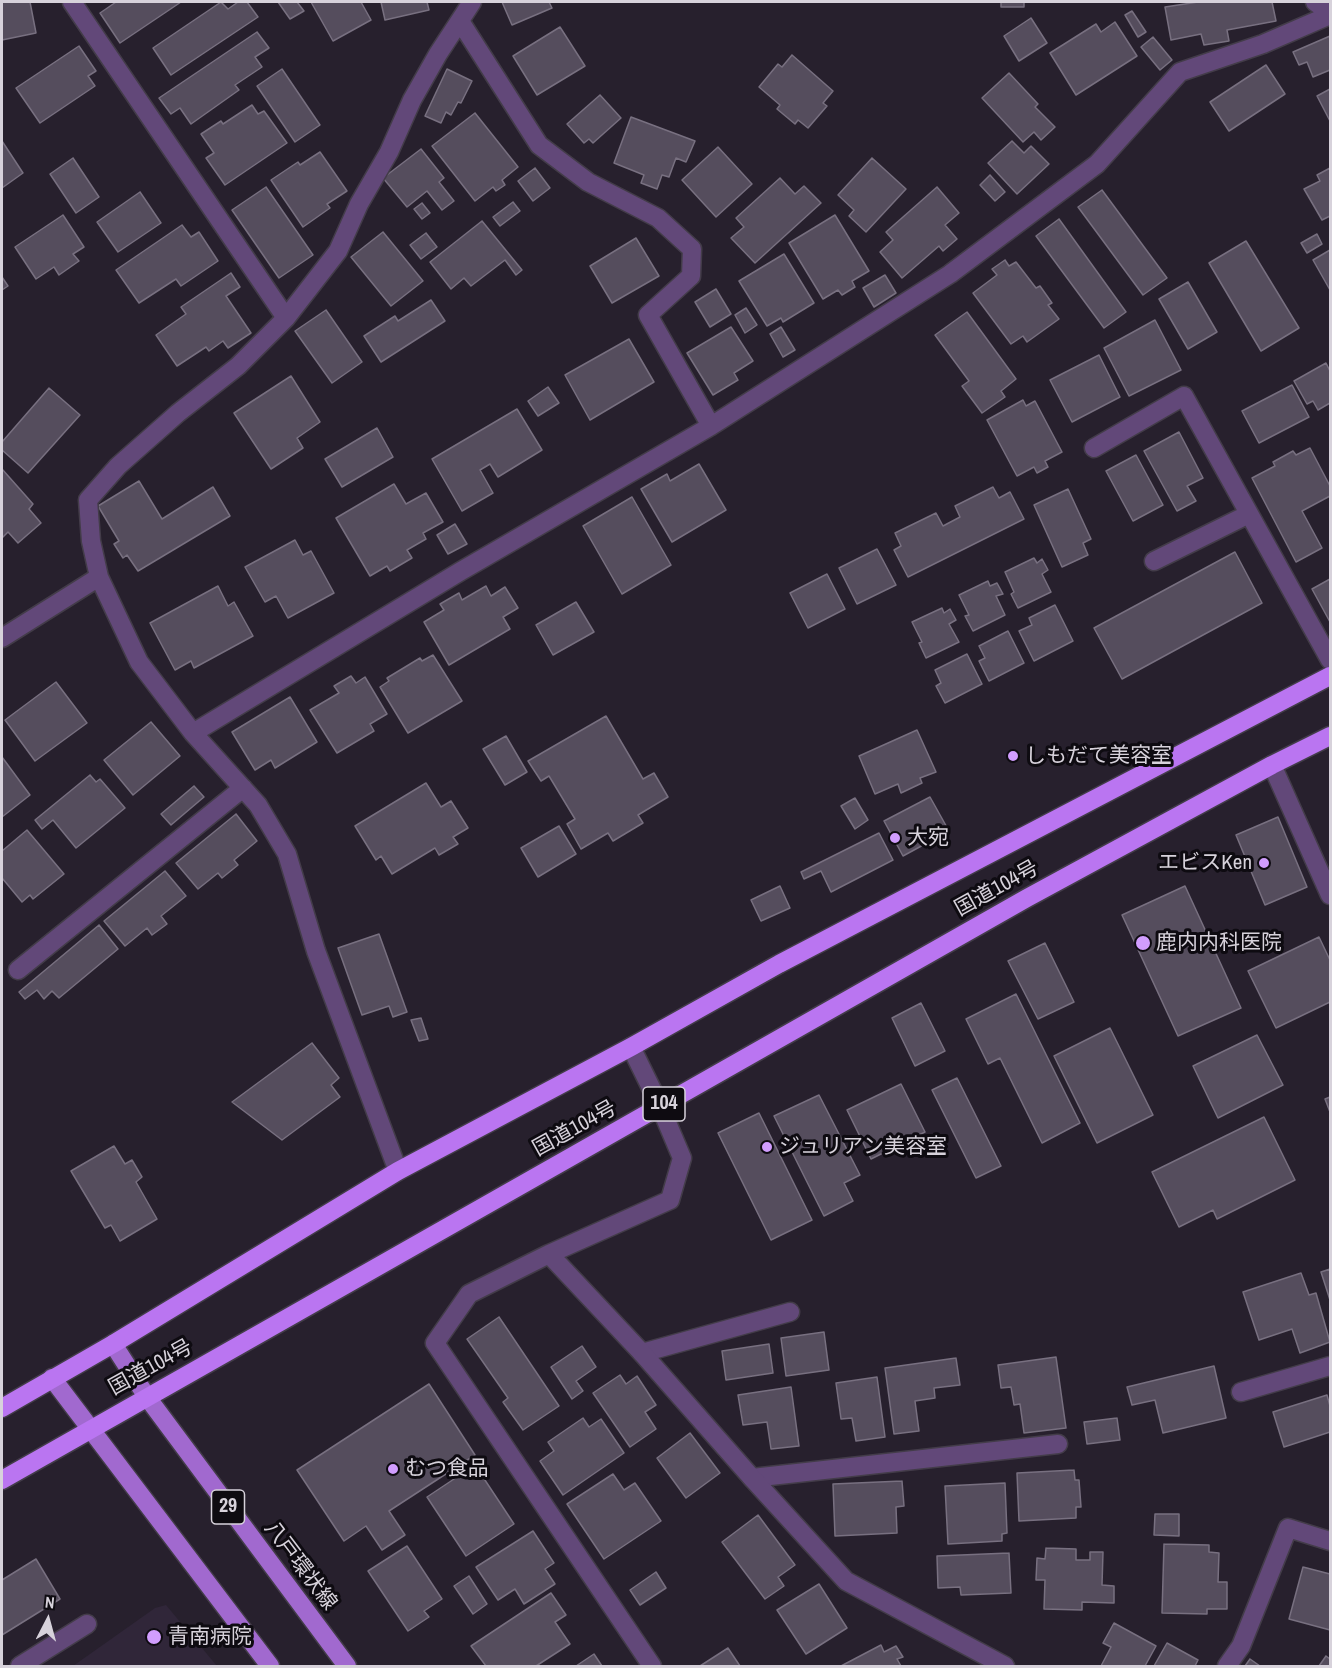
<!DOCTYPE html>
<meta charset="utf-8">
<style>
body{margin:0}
#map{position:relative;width:1332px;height:1668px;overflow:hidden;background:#27202d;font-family:"Archivo Narrow",sans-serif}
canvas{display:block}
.frame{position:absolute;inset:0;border:3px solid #d7d2db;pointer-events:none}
.north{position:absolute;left:18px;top:1590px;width:60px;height:60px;-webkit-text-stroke:4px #0e0b11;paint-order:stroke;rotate:6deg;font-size:16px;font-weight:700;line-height:24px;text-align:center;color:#d7d2db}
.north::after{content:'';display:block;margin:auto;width:21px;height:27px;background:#d7d2db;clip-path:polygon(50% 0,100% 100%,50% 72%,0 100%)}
</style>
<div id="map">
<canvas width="1332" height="1668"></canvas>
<div class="frame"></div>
<div class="north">N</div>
</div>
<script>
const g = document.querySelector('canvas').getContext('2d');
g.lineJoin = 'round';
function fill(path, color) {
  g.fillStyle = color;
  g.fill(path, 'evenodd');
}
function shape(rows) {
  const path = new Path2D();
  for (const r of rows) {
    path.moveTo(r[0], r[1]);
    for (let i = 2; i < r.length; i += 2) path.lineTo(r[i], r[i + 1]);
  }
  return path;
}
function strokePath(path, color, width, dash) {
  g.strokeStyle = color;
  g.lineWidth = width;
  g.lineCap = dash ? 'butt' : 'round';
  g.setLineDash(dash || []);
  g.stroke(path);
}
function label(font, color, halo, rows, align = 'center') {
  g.font = font + ' "Archivo Narrow","Noto Sans JP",sans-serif';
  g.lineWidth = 6;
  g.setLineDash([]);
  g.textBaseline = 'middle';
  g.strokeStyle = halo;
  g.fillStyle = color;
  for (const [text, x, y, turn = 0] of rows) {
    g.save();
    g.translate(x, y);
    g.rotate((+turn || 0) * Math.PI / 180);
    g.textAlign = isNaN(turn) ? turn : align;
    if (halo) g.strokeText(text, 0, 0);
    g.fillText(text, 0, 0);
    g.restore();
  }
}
const built = shape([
 [166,1605,217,1666,73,1666,155,1608]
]);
const building = shape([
 [2,2,30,2,36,33,2,40,2,2],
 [116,2,181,2,120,43,100,13,116,2],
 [221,2,228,9,238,2,247,2,258,17,171,75,153,48,221,2],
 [278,2,297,2,304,11,290,19,278,2],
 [311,2,361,2,371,20,333,41,311,2],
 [381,2,427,2,429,10,385,20,381,2],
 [502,2,549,2,552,8,512,25,502,2],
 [1001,2,1024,2,1024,7,1001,7,1001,2],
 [1198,2,1272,2,1276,21,1227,30,1229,41,1204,45,1201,34,1171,40,1165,7,1198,2],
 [1132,11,1146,32,1138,37,1125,15,1132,11],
 [1031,18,1047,43,1019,61,1004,36,1031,18],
 [1115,22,1137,56,1076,95,1050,53,1096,24,1101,32,1115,22],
 [560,27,585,66,537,95,513,56,560,27],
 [257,32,269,48,255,57,262,67,235,85,239,90,191,124,180,108,171,114,159,98,257,32],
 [1330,36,1330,70,1313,77,1307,62,1299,65,1293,52,1330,36],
 [1153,37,1172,60,1160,70,1141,47,1153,37],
 [79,46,96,71,88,76,95,86,40,123,16,88,79,46],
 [792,55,833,91,823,103,827,106,808,128,798,120,795,124,777,109,780,105,759,87,778,64,782,67,792,55],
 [1266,65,1285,94,1229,131,1210,102,1266,65],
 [282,69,320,125,295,142,257,86,282,69],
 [447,69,472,81,461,103,458,102,451,115,446,112,441,123,425,116,447,69],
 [1009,73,1038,104,1035,107,1055,127,1041,140,1034,132,1023,142,982,98,1009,73],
 [1330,89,1330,121,1317,96,1330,89],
 [600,95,621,118,593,143,589,139,584,143,567,124,600,95],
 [252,105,258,114,264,111,287,143,225,185,206,158,214,153,201,134,221,121,223,124,252,105],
 [475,113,518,167,502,180,505,185,496,191,493,187,475,201,432,146,475,113],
 [631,117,695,141,686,162,676,158,669,177,662,175,657,189,641,183,644,175,614,163,631,117],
 [2,141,23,173,2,188,2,141],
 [1012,141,1024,153,1031,146,1049,164,1017,194,988,163,1012,141],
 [718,147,752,184,716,217,682,180,718,147],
 [421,149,444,178,439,182,454,201,442,210,427,191,407,207,383,178,421,149],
 [320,152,347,191,327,204,330,208,303,227,271,180,298,162,300,165,320,152],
 [73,158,99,197,76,213,50,174,73,158],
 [872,158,906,189,866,232,849,216,854,210,838,195,872,158],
 [535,168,550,188,533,201,518,181,535,168],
 [1330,168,1330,216,1322,220,1304,189,1320,181,1317,175,1330,168],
 [990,175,1005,192,995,201,980,185,990,175],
 [780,178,795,194,804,186,821,203,755,263,731,238,744,227,736,218,780,178],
 [266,187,313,255,279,278,232,210,266,187],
 [937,187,959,213,945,225,957,239,943,251,939,246,902,278,880,252,893,240,886,232,937,187],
 [1102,190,1167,278,1143,295,1078,207,1102,190],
 [140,192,161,223,118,252,97,222,140,192],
 [513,202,520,211,500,226,493,217,513,202],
 [422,203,430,213,422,219,414,209,422,203],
 [63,215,84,247,73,254,79,261,59,275,54,267,36,279,15,247,63,215],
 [835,215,869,271,852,281,855,287,842,295,838,290,823,299,789,243,835,215],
 [1059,219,1126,312,1104,328,1036,236,1059,219],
 [482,221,522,270,516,275,505,260,471,286,464,278,451,289,430,262,482,221],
 [182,225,191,237,199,232,218,261,181,286,176,279,139,303,116,270,182,225],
 [383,232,423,281,391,306,351,257,383,232],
 [426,233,437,247,421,259,410,245,426,233],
 [1317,234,1322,244,1307,253,1301,243,1317,234],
 [636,238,659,276,612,303,590,266,636,238],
 [1246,241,1299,328,1261,351,1209,263,1246,241],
 [1330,250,1330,290,1313,260,1330,250],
 [784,254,814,303,783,322,781,318,767,326,739,281,784,254],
 [1005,260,1009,266,1016,262,1036,288,1040,286,1052,303,1048,305,1059,319,1027,342,1023,336,1011,344,973,293,997,275,992,269,1005,260],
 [231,273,240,287,226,296,251,333,228,348,223,341,209,351,206,347,177,366,156,335,186,314,181,307,231,273],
 [885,275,896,293,874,307,863,288,885,275],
 [2,277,8,286,2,290,2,277],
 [1188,282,1217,332,1188,349,1159,299,1188,282],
 [716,289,731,314,710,327,695,302,716,289],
 [431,300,445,321,381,362,364,336,395,316,398,321,431,300],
 [746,308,757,325,745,333,735,315,746,308],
 [326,310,362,362,332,383,295,331,326,310],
 [967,312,1016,379,1001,391,1005,397,982,413,962,386,969,381,935,335,967,312],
 [1155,320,1181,370,1129,396,1104,348,1155,320],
 [731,327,753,361,734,373,738,380,713,395,687,353,731,327],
 [781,327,795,350,783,357,770,334,781,327],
 [629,339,654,382,590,420,565,375,629,339],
 [1099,355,1120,397,1072,422,1050,380,1099,355],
 [1326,363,1330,371,1330,403,1318,410,1313,401,1307,404,1294,381,1326,363],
 [291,376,320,422,297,438,303,448,271,469,234,413,291,376],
 [1292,385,1309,417,1259,443,1242,411,1292,385],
 [548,387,559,403,538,416,528,401,548,387],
 [49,388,80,415,28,473,2,450,2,442,49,388],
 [1023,400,1026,406,1035,401,1062,452,1045,461,1048,467,1037,473,1034,467,1017,476,987,420,1023,400],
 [517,409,542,450,498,477,490,464,480,470,493,493,462,511,432,459,517,409],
 [377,428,393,457,342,487,325,459,377,428],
 [1179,432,1203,478,1187,486,1196,501,1177,511,1144,451,1179,432],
 [1310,448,1330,486,1330,496,1302,511,1322,548,1296,562,1252,478,1275,466,1273,462,1293,451,1296,455,1310,448],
 [1136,455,1163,505,1133,521,1106,471,1136,455],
 [699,464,726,510,672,542,641,489,667,474,670,481,699,464],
 [2,469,33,504,29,509,41,523,18,543,8,532,2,538,2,469],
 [139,481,162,519,213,487,230,516,138,571,127,555,123,558,114,544,119,541,98,506,139,481],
 [394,484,406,504,426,493,443,522,423,533,426,539,407,550,412,558,390,571,387,566,370,576,336,518,394,484],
 [993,487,999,498,1010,492,1024,519,908,577,894,550,901,546,895,533,936,513,943,526,960,517,955,506,993,487],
 [1068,489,1091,539,1083,543,1088,555,1062,567,1034,505,1068,489],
 [632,497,671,565,622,594,583,526,632,497],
 [455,524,467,544,448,554,437,535,455,524],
 [295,540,303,555,311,551,334,593,288,618,276,596,265,602,245,567,295,540],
 [877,549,896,585,857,604,839,568,877,549],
 [1235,552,1262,603,1122,679,1094,628,1235,552],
 [1034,558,1037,563,1042,559,1048,570,1042,574,1051,592,1018,608,1011,594,1014,592,1005,572,1034,558],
 [827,574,845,609,808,628,790,593,827,574],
 [1330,579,1330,622,1312,589,1330,579],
 [988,581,990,586,997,583,1003,594,996,596,1005,615,973,631,965,616,969,615,959,595,988,581],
 [218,586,228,606,234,602,253,636,194,668,191,661,175,670,150,623,218,586],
 [486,586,491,596,505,587,518,608,503,617,510,629,449,665,424,622,444,610,440,604,459,593,462,600,486,586],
 [576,602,594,632,553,655,536,625,576,602],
 [1055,605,1073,641,1034,661,1019,631,1032,625,1029,618,1055,605],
 [942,608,944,613,950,609,956,620,949,624,959,642,926,658,919,643,922,642,912,622,942,608],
 [1008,631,1024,663,989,681,979,661,985,658,979,646,1008,631],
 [967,654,982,684,945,703,936,686,941,683,935,670,967,654],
 [433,655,462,701,408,733,380,687,389,681,387,678,420,658,422,661,433,655],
 [351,676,356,683,365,677,387,714,370,724,374,731,337,753,310,710,339,693,334,686,351,676],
 [56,682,87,723,35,761,5,720,56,682],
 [290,697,317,742,275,768,271,760,255,770,232,732,290,697],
 [606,716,643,779,654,773,668,797,638,815,643,823,613,841,608,833,581,849,567,824,575,819,549,776,541,781,528,761,606,716],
 [151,722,180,756,133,795,104,760,151,722],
 [917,730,936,772,920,778,922,783,901,793,898,784,875,794,859,756,917,730],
 [506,736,527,772,505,785,483,749,506,736],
 [2,757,30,795,2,817,2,757],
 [90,775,96,782,100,779,125,808,76,848,53,820,42,829,35,820,90,775],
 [426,783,441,807,451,801,468,828,453,837,458,844,439,855,435,848,392,874,381,856,376,860,355,826,426,783],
 [194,786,204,797,171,825,161,814,194,786],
 [930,797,949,831,903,856,884,821,930,797],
 [855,798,868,820,855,829,841,806,855,798],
 [236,814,257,841,234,860,238,865,222,878,218,873,198,889,176,863,236,814],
 [1278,817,1307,887,1265,905,1236,835,1278,817],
 [559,826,576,854,538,877,521,848,559,826],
 [27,830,64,874,33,899,30,895,22,902,2,878,2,851,27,830],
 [879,833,893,860,831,892,821,871,804,879,801,872,879,833],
 [165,871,186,896,161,916,167,924,152,935,147,928,125,946,104,921,165,871],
 [780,886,790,908,761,921,751,900,780,886],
 [1185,886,1241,1008,1178,1036,1122,915,1185,886],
 [99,925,118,949,59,998,52,991,44,999,37,990,25,999,19,992,99,925],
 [379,934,407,1012,393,1017,389,1006,362,1015,338,948,379,934],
 [1319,937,1330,960,1330,1002,1276,1028,1248,971,1319,937],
 [1045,943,1074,1002,1038,1019,1008,961,1045,943],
 [1016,994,1080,1123,1042,1143,1000,1058,988,1064,966,1019,1016,994],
 [921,1003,945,1051,915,1066,892,1018,921,1003],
 [421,1018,428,1039,419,1041,411,1020,421,1018],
 [1110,1028,1153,1115,1097,1143,1054,1056,1110,1028],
 [1257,1035,1283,1085,1218,1118,1193,1066,1257,1035],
 [312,1043,339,1078,331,1085,340,1097,282,1140,232,1102,312,1043],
 [957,1078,1001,1166,976,1178,932,1090,957,1078],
 [901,1084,925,1132,871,1159,847,1110,901,1084],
 [819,1095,860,1175,844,1183,853,1201,824,1216,774,1116,819,1095],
 [1330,1097,1330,1112,1325,1099,1330,1097],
 [759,1113,812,1220,771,1240,718,1133,759,1113],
 [1264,1117,1295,1180,1217,1219,1213,1210,1179,1227,1152,1172,1264,1117],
 [114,1146,125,1164,132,1160,142,1177,136,1182,157,1219,120,1241,111,1225,105,1228,71,1171,114,1146],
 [1330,1269,1330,1300,1321,1272,1330,1269],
 [1301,1273,1309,1295,1316,1293,1330,1342,1300,1353,1292,1329,1259,1340,1243,1292,1301,1273],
 [499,1317,559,1406,523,1430,503,1402,508,1398,467,1339,499,1317],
 [824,1332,829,1370,786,1376,781,1338,824,1332],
 [769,1344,773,1373,726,1380,722,1351,769,1344],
 [582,1346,596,1367,576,1381,583,1391,572,1399,551,1367,582,1346],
 [1056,1357,1066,1428,1024,1433,1020,1404,1014,1405,1011,1387,1001,1388,998,1365,1056,1357],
 [956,1358,960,1385,934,1388,935,1398,915,1401,919,1431,894,1434,885,1368,956,1358],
 [1214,1366,1226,1418,1163,1433,1155,1400,1132,1405,1127,1387,1214,1366],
 [620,1375,626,1384,637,1376,656,1405,645,1412,656,1429,630,1447,593,1393,620,1375],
 [877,1377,885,1437,856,1441,852,1418,841,1419,836,1383,877,1377],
 [429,1384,475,1455,389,1511,405,1535,382,1550,366,1526,344,1541,297,1470,429,1384],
 [791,1387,799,1446,771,1449,767,1422,743,1425,738,1395,791,1387],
 [1327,1395,1330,1406,1330,1432,1284,1447,1273,1412,1327,1395],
 [583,1418,589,1427,601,1419,624,1453,563,1495,540,1461,554,1451,548,1442,583,1418],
 [1117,1418,1120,1440,1087,1444,1084,1422,1117,1418],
 [690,1433,720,1473,686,1498,657,1458,690,1433],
 [475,1465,514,1524,466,1556,427,1497,475,1465],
 [1074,1470,1075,1480,1079,1480,1081,1507,1076,1507,1076,1518,1019,1521,1017,1473,1074,1470],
 [613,1474,624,1490,635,1483,661,1521,604,1559,567,1504,613,1474],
 [902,1481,904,1506,896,1507,897,1533,835,1536,833,1484,902,1481],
 [1005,1483,1007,1533,1002,1534,1002,1541,948,1544,945,1486,1005,1483],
 [1155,1514,1179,1514,1179,1536,1154,1535,1155,1514],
 [758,1515,795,1565,778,1577,784,1586,765,1599,722,1542,758,1515],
 [533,1531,554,1563,545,1569,555,1584,524,1604,515,1589,498,1600,476,1567,533,1531],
 [1164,1544,1209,1545,1209,1552,1219,1553,1218,1582,1227,1582,1227,1609,1207,1609,1207,1614,1162,1613,1164,1544],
 [407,1546,442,1599,424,1611,429,1617,408,1631,368,1571,407,1546],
 [1046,1548,1076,1549,1076,1560,1090,1560,1090,1552,1103,1552,1102,1585,1114,1586,1114,1603,1082,1602,1082,1610,1044,1609,1045,1580,1036,1580,1037,1558,1045,1559,1046,1548],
 [1009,1553,1011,1593,961,1595,960,1587,938,1588,937,1556,1009,1553],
 [36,1559,60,1599,2,1635,2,1580,36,1559],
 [1303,1567,1330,1574,1330,1630,1289,1619,1303,1567],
 [656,1572,666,1588,640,1605,630,1590,656,1572],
 [469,1576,487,1604,473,1614,454,1586,469,1576],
 [819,1584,847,1628,806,1654,777,1610,819,1584],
 [551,1593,566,1615,555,1622,570,1644,536,1666,486,1666,471,1646,551,1593],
 [1114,1623,1156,1646,1145,1666,1101,1666,1111,1647,1103,1643,1114,1623],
 [1167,1643,1198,1660,1195,1666,1154,1666,1167,1643],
 [881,1645,884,1652,896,1646,903,1657,897,1659,901,1666,841,1666,881,1645],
 [728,1648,740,1666,700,1666,728,1648],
 [594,1654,602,1666,576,1666,594,1654],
 [1326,1656,1330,1659,1330,1666,1319,1666,1326,1656],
 [1250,1659,1260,1666,1245,1666,1250,1659]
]);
const lane = shape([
 [642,1353,790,1312],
 [752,1478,1058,1444],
 [1227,1666,1241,1646,1288,1528,1330,1541]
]);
const street = shape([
 [72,2,286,318],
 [1315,2,1330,13],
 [460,21,539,145,588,182,658,218,692,249,691,276,648,315,711,426],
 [1094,448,1184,396,1330,660],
 [1154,561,1249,514],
 [2,638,99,577],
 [193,733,461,571,711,426,950,274,1097,164,1180,72,1263,44,1330,15],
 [1272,765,1330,895],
 [18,970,243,788],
 [631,1047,660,1106,682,1158,670,1200,549,1254,469,1294,435,1343,652,1666],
 [398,1171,316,951,287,854,258,805,193,733,139,662,99,577,91,541,88,500,118,466,178,413,238,366,286,318,338,251,359,204,389,152,412,100,438,54,472,2],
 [549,1254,642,1353,752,1478,846,1581,1005,1666],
 [1241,1392,1330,1366],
 [20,1666,87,1624]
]);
const primary = shape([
 [113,1344,147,1397,347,1666],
 [52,1378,270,1666]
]);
const highway = shape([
 [2,1408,113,1344,398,1171,631,1047,779,964,1330,676],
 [2,1480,1027,898,1272,765,1330,736]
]);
const markers = [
 [1013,756,6,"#d19dfe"],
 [895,838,6,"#d19dfe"],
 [1264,863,6,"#d19dfe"],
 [1143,943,8,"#d19dfe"],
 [767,1147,6,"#d19dfe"],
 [393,1469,6,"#d19dfe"],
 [154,1637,8,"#d19dfe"]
];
const shields = [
 [664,1104,42],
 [228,1507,33]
];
const shieldNames = [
 ["104",664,1104],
 ["29",228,1507]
];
const poiNames = [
 ["しもだて美容室",1025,756],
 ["大宛",907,838],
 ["エビスKen",1252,863,"right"],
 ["鹿内内科医院",1156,943],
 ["ジュリアン美容室",779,1147],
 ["むつ食品",405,1469],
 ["青南病院",168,1637]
];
const streetNames = [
 ["国道104号",997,889,-29],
 ["国道104号",575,1129,-29],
 ["国道104号",151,1368,-29],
 ["八戸環状線",300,1566,53]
];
fill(built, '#302639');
fill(building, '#554d5d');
strokePath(building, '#787080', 1.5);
strokePath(lane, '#433c49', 21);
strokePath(street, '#433c49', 21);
strokePath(primary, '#433c49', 21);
strokePath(highway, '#433c49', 21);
strokePath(lane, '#624879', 18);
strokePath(street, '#624879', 18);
strokePath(primary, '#a169cf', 18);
strokePath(highway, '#ba75f1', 18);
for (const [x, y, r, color] of markers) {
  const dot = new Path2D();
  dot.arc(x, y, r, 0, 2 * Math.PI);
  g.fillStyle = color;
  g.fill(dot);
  strokePath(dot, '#0e0b11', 2);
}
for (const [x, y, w] of shields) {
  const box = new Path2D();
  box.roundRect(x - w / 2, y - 17, w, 34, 4.5);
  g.fillStyle = '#0e0b11';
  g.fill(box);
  strokePath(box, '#d7d2db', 1.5);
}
label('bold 20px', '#d7d2db', null, shieldNames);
label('21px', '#d7d2db', '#0e0b11', poiNames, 'left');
label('21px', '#d7d2db', '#0e0b11', streetNames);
</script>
